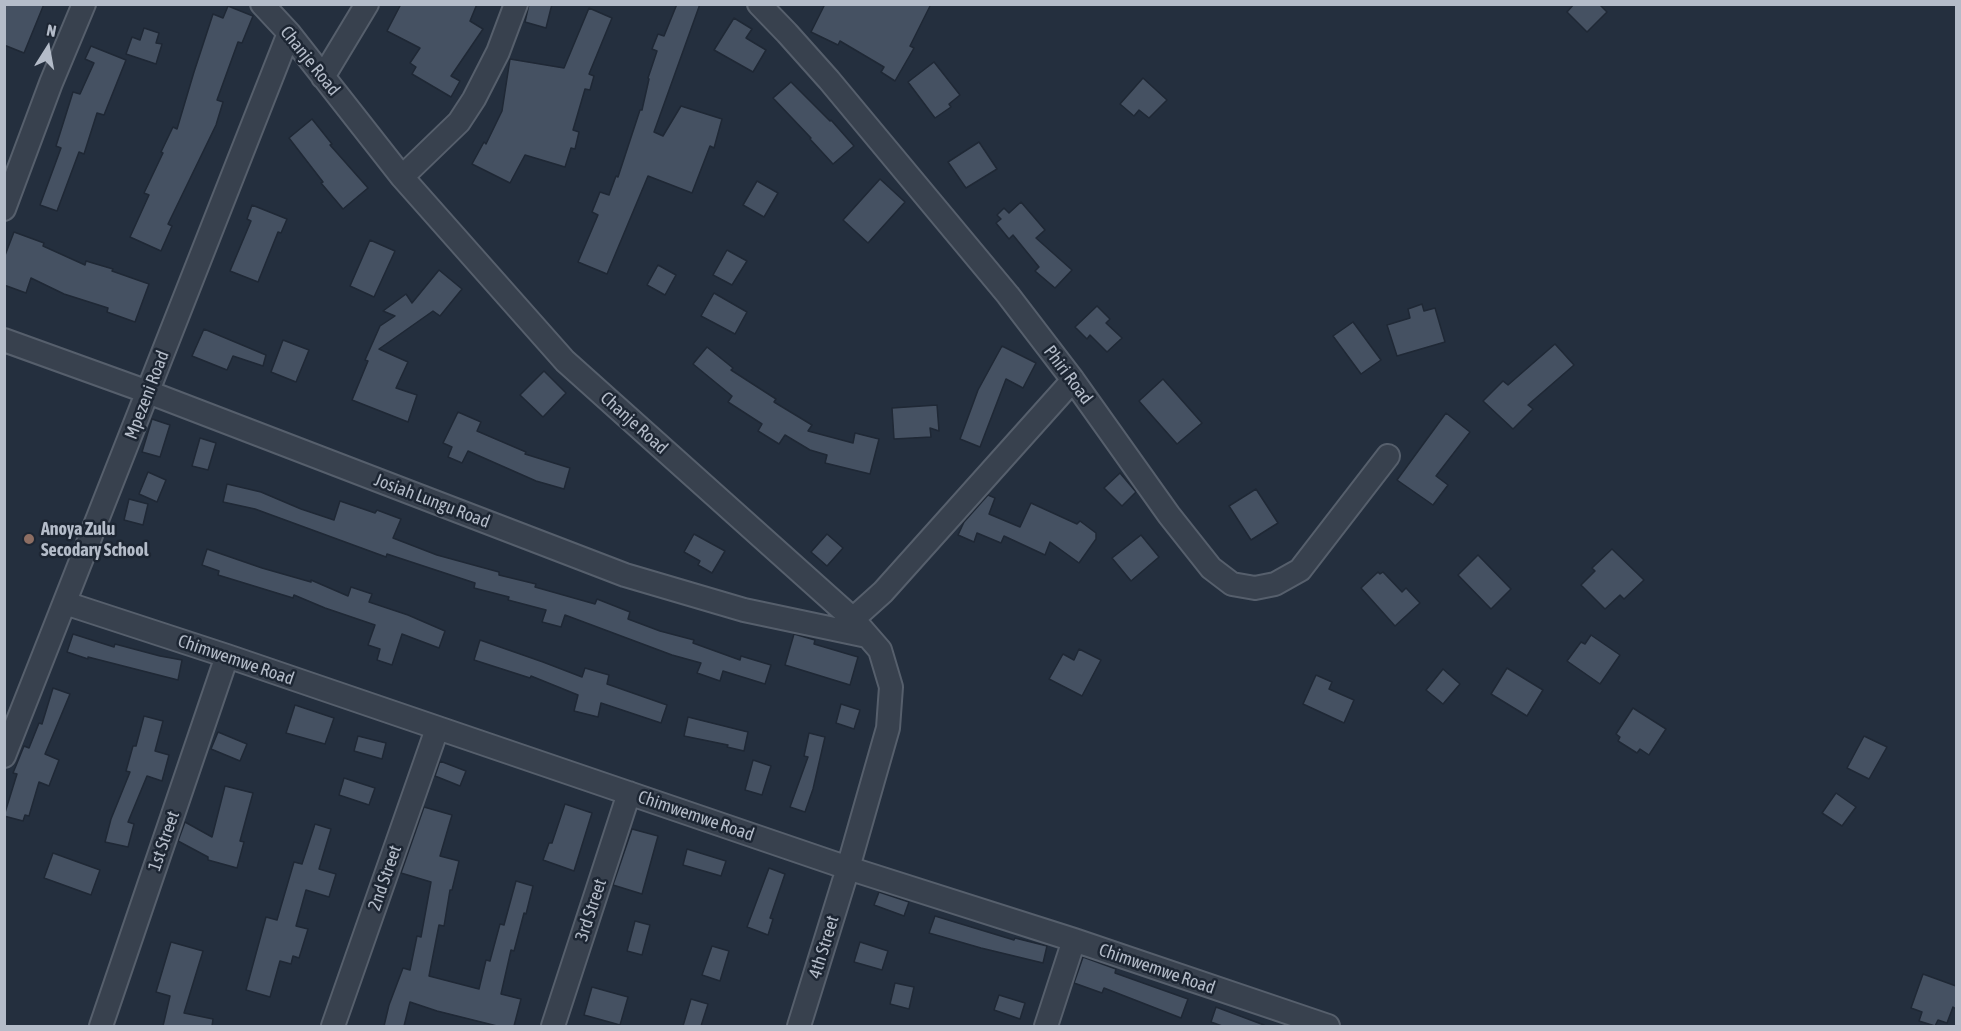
<!DOCTYPE html>
<style>
body{margin:0}
#map{position:relative;width:1961px;height:1031px;overflow:hidden;background:#242f3e;font-family:"Asap Condensed",sans-serif}
canvas{display:block}
.frame{position:absolute;inset:0;border:6px solid #b4bcc9;pointer-events:none}
.north{position:absolute;left:18px;top:18px;width:60px;height:60px;-webkit-text-stroke:4px #1d2633;paint-order:stroke;rotate:11deg;font-size:16px;font-weight:700;line-height:24px;text-align:center;color:#b4bcc9}
.north::after{content:'';display:block;margin:auto;width:21px;height:27px;background:#b4bcc9;clip-path:polygon(50% 0,100% 100%,50% 72%,0 100%)}
</style>
<div id="map">
<canvas width="1961" height="1031"></canvas>
<div class="frame"></div>
<div class="north">N</div>
</div>
<script>
const g = document.querySelector('canvas').getContext('2d');
g.lineJoin = 'round';
function fill(path, color) {
  g.fillStyle = color;
  g.fill(path, 'evenodd');
}
function shape(rows) {
  const path = new Path2D();
  for (const r of rows) {
    path.moveTo(r[0], r[1]);
    for (let i = 2; i < r.length; i += 2) path.lineTo(r[i], r[i + 1]);
  }
  return path;
}
function strokePath(path, color, width, dash) {
  g.strokeStyle = color;
  g.lineWidth = width;
  g.lineCap = dash ? 'butt' : 'round';
  g.setLineDash(dash || []);
  g.stroke(path);
}
function label(font, color, halo, rows, align = 'center') {
  g.font = font + ' "Asap Condensed",sans-serif';
  g.lineWidth = 5;
  g.setLineDash([]);
  g.textBaseline = 'middle';
  g.strokeStyle = halo;
  g.fillStyle = color;
  for (const [text, x, y, turn = 0] of rows) {
    g.save();
    g.translate(x, y);
    g.rotate((+turn || 0) * Math.PI / 180);
    g.textAlign = isNaN(turn) ? turn : align;
    if (halo) g.strokeText(text, 0, 0);
    g.fillText(text, 0, 0);
    g.restore();
  }
}
const building = shape([
 [4,4,44,4,24,53,4,45,4,4],
 [401,4,477,4,470,21,483,29,451,76,460,81,451,97,412,74,416,67,410,63,420,48,387,31,401,4],
 [529,4,552,4,546,28,525,22,529,4],
 [677,4,700,4,654,132,663,136,681,106,722,119,714,148,710,146,692,193,648,176,607,274,578,262,598,215,592,212,600,192,609,195,616,176,618,177,640,110,642,110,649,79,648,78,657,51,652,49,658,34,664,36,677,4],
 [825,4,931,4,910,46,914,48,895,81,881,72,884,67,840,41,838,45,811,32,825,4],
 [1574,4,1599,4,1607,12,1587,32,1567,12,1574,4],
 [228,6,253,16,242,43,238,42,217,100,223,102,216,125,168,224,172,226,161,251,130,237,149,195,144,193,163,153,161,152,173,127,177,129,194,72,213,14,223,18,228,6],
 [589,8,612,18,589,74,594,76,590,90,585,89,573,130,579,132,575,149,571,148,565,167,525,155,510,183,472,164,484,142,486,144,502,111,510,59,564,68,589,8],
 [734,18,752,29,746,38,766,50,753,72,714,50,734,18],
 [144,28,159,33,156,43,162,44,156,64,126,54,132,37,140,40,144,28],
 [91,46,126,60,104,115,97,113,84,154,79,152,57,211,40,205,61,148,56,146,73,92,80,94,94,63,85,59,91,46],
 [934,62,960,95,949,104,951,107,935,118,908,82,934,62],
 [1143,78,1167,100,1149,118,1139,110,1134,116,1120,104,1143,78],
 [791,82,830,121,831,120,854,146,833,164,810,139,811,138,773,98,791,82],
 [312,119,332,144,330,145,368,188,343,209,321,183,323,182,289,138,312,119],
 [979,142,997,169,966,188,948,162,979,142],
 [880,179,905,202,868,243,843,220,880,179],
 [757,181,778,193,764,217,743,205,757,181],
 [1021,202,1045,230,1036,238,1072,270,1055,288,1035,271,1039,267,1013,235,1009,239,996,223,1001,219,997,215,1004,208,1009,213,1021,202],
 [252,205,287,219,281,233,278,232,258,282,230,271,251,221,247,219,252,205],
 [14,232,44,243,43,246,85,265,86,261,113,269,112,271,149,284,135,322,107,312,108,308,64,294,31,278,26,293,4,285,4,258,14,232],
 [370,240,395,251,374,297,350,286,370,240],
 [727,250,747,261,732,285,713,275,727,250],
 [658,265,676,275,665,295,647,285,658,265],
 [439,270,462,289,440,316,433,311,379,349,408,362,396,388,417,395,408,422,352,400,368,361,365,360,380,326,395,316,383,311,406,294,412,303,439,270],
 [714,293,747,312,735,334,701,316,714,293],
 [1422,304,1424,311,1435,308,1445,342,1397,356,1387,325,1410,318,1408,309,1422,304],
 [1097,306,1110,319,1106,323,1122,338,1107,352,1090,335,1087,339,1075,327,1097,306],
 [1353,322,1381,360,1361,374,1333,336,1353,322],
 [204,329,266,355,263,366,233,356,227,370,192,356,204,329],
 [283,340,309,350,296,382,271,372,283,340],
 [1555,344,1574,365,1528,405,1533,409,1513,429,1483,401,1503,381,1508,385,1555,344],
 [1002,346,1036,363,1023,388,1006,379,980,447,960,439,978,390,1002,346],
 [707,347,733,368,731,370,776,399,774,402,812,425,808,431,853,443,855,433,879,439,870,474,825,463,827,455,810,450,785,435,779,444,758,431,762,424,728,402,732,396,693,364,707,347],
 [544,371,566,393,543,417,520,395,544,371],
 [1163,379,1202,423,1177,444,1139,401,1163,379],
 [937,405,939,431,930,428,931,437,894,439,892,408,937,405],
 [458,412,481,422,477,431,526,452,525,454,570,468,564,489,536,481,468,451,462,463,448,457,452,447,443,443,458,412],
 [1446,413,1470,432,1436,476,1448,485,1433,505,1397,480,1446,413],
 [152,419,170,425,160,457,142,452,152,419],
 [200,438,216,443,208,470,192,466,200,438],
 [148,472,166,480,157,502,139,494,148,472],
 [1120,473,1136,492,1122,506,1104,488,1120,473],
 [227,484,261,492,301,509,334,520,340,501,375,513,377,510,401,519,393,538,437,555,499,572,499,575,536,584,535,587,595,604,597,599,630,612,628,619,660,631,694,640,693,643,740,660,741,656,771,665,765,684,723,671,720,681,697,673,701,663,672,655,565,615,561,627,542,622,546,610,508,600,509,597,474,588,475,583,387,554,386,557,255,509,223,502,227,484],
 [1256,489,1278,523,1251,540,1229,506,1256,489],
 [988,495,995,498,989,514,1020,527,1031,503,1077,524,1080,521,1096,533,1096,539,1079,563,1050,542,1045,555,1004,536,1001,543,977,533,974,542,958,535,964,522,988,495],
 [129,499,148,504,143,525,124,520,129,499],
 [694,534,725,551,712,573,698,565,700,561,684,552,694,534],
 [827,534,843,548,827,566,811,552,827,534],
 [1141,535,1159,557,1131,581,1112,558,1141,535],
 [207,549,262,568,311,582,311,580,348,596,351,587,372,594,369,602,408,615,445,631,439,648,402,634,392,665,377,660,380,649,368,645,375,625,325,608,294,595,293,598,218,575,219,571,202,565,207,549],
 [1612,549,1644,580,1624,599,1620,595,1605,609,1581,585,1595,571,1592,568,1612,549],
 [1478,555,1511,589,1491,609,1458,575,1478,555],
 [1378,572,1380,574,1383,572,1402,592,1406,588,1420,603,1395,626,1361,588,1378,572],
 [73,634,114,647,115,644,160,656,182,660,178,680,88,657,88,659,67,652,73,634],
 [794,634,815,640,814,644,858,657,850,685,785,665,794,634],
 [1591,635,1620,655,1600,684,1567,661,1581,642,1585,644,1591,635],
 [480,640,543,662,582,677,585,668,609,675,607,684,667,705,661,723,601,703,598,717,574,711,578,695,531,676,530,678,474,660,480,640],
 [1079,649,1101,660,1082,696,1049,679,1063,654,1074,660,1079,649],
 [1507,668,1543,690,1527,716,1491,694,1507,668],
 [1443,669,1460,684,1443,704,1426,690,1443,669],
 [1316,675,1332,682,1329,689,1354,700,1344,723,1303,704,1316,675],
 [53,688,70,694,45,754,59,760,49,786,39,782,29,816,25,815,23,821,4,816,17,774,13,773,24,746,29,748,39,723,42,724,53,688],
 [841,704,860,710,854,729,836,723,841,704],
 [295,705,334,718,325,744,286,733,295,705],
 [1633,708,1666,729,1649,755,1640,749,1637,753,1618,741,1620,737,1616,734,1633,708],
 [144,716,163,721,155,751,169,755,162,781,147,776,128,822,134,824,128,847,105,842,111,819,130,772,126,771,133,746,136,746,144,716],
 [688,717,748,732,744,751,727,747,728,745,684,736,688,717],
 [218,732,247,744,240,761,211,749,218,732],
 [809,733,825,737,813,789,805,812,790,807,808,757,804,756,809,733],
 [358,736,386,743,382,759,354,751,358,736],
 [1864,736,1887,747,1869,779,1847,768,1864,736],
 [753,760,771,766,762,795,745,790,753,760],
 [440,761,466,771,460,786,435,776,440,761],
 [344,778,375,788,369,805,339,795,344,778],
 [225,786,253,793,240,841,244,842,237,868,208,860,208,857,178,841,185,822,212,837,225,786],
 [1836,793,1856,807,1842,826,1822,813,1836,793],
 [565,804,592,813,574,871,543,860,549,843,552,843,565,804],
 [424,807,452,815,440,856,459,861,452,890,450,890,444,926,439,925,429,976,479,989,486,960,490,961,500,924,504,925,516,881,533,886,526,914,524,913,514,951,511,950,501,994,521,999,514,1026,497,1026,437,1011,410,1002,404,1026,384,1026,389,1005,403,968,410,970,417,936,421,937,431,882,401,873,424,807],
 [315,824,331,829,319,869,336,874,329,897,306,890,296,926,308,929,299,958,293,956,291,964,280,961,270,997,246,990,266,917,277,920,294,862,302,864,315,824],
 [632,829,658,836,642,894,613,885,632,829],
 [687,849,726,861,721,876,683,865,687,849],
 [53,853,100,870,91,895,44,878,53,853],
 [769,868,785,874,770,918,773,919,768,935,747,927,769,868],
 [879,892,909,902,904,916,874,905,879,892],
 [935,916,1014,940,1015,938,1047,946,1043,963,981,948,929,933,935,916],
 [635,921,650,925,642,955,627,951,635,921],
 [171,942,203,951,184,1013,213,1019,212,1026,163,1026,170,996,156,992,171,942],
 [860,942,888,951,882,970,854,962,860,942],
 [712,946,729,951,720,981,702,975,712,946],
 [1083,957,1116,969,1115,973,1188,999,1181,1018,1104,988,1102,993,1074,983,1083,957],
 [1923,974,1956,986,1956,1009,1953,1007,1947,1023,1938,1020,1935,1026,1919,1021,1922,1012,1911,1008,1923,974],
 [895,983,914,987,909,1009,890,1004,895,983],
 [592,987,628,997,620,1025,584,1015,592,987],
 [999,995,1025,1003,1020,1019,994,1010,999,995],
 [691,999,708,1004,701,1026,683,1026,691,999],
 [1216,1007,1264,1025,1263,1026,1222,1026,1211,1022,1216,1007]
]);
const minor = shape([
 [262,4,289,33,402,177,565,361,853,619,880,650,891,687,888,728,848,868,799,1026],
 [759,4,787,33,829,80,1008,295,1073,380,1169,515,1211,568,1232,584,1255,588,1275,584,1300,570,1388,456],
 [323,77,367,4],
 [402,177,459,122,474,99,498,52,516,4],
 [4,209,51,83,84,4],
 [4,340,148,392,625,575,744,610,867,636],
 [65,603,227,656,848,868,1074,940,1328,1026],
 [853,619,883,592,1073,380],
 [4,756,289,33],
 [101,1026,227,656],
 [333,1026,437,729],
 [553,1026,629,793],
 [1046,1026,1074,940]
]);
const markers = [
 [29,539,6,"#8d6e63"]
];
const streetNames = [
 ["Chanje Road",310,61,51],
 ["Phiri Road",1068,375,53],
 ["Mpezeni Road",147,395,-69],
 ["Chanje Road",634,423,42],
 ["Josiah Lungu Road",432,501,21],
 ["Chimwemwe Road",236,660,19],
 ["Chimwemwe Road",696,816,19],
 ["1st Street",164,841,-71],
 ["2nd Street",385,878,-71],
 ["3rd Street",591,910,-72],
 ["4th Street",824,947,-73],
 ["Chimwemwe Road",1157,969,19]
];
const poiNames = [
 ["Anoya Zulu",41,529],
 ["Secodary School",41,550]
];
fill(building, '#455162');
strokePath(building, '#1f2835', 1.5);
strokePath(minor, '#565f6c', 26);
strokePath(minor, '#38414e', 22);
for (const [x, y, r, color] of markers) {
  const dot = new Path2D();
  dot.arc(x, y, r, 0, 2 * Math.PI);
  g.fillStyle = color;
  g.fill(dot);
  strokePath(dot, '#1d2633', 2);
}
label('18px', '#b4bcc9', '#1d2633', streetNames);
label('bold 18px', '#b4bcc9', '#1d2633', poiNames, 'left');
</script>
